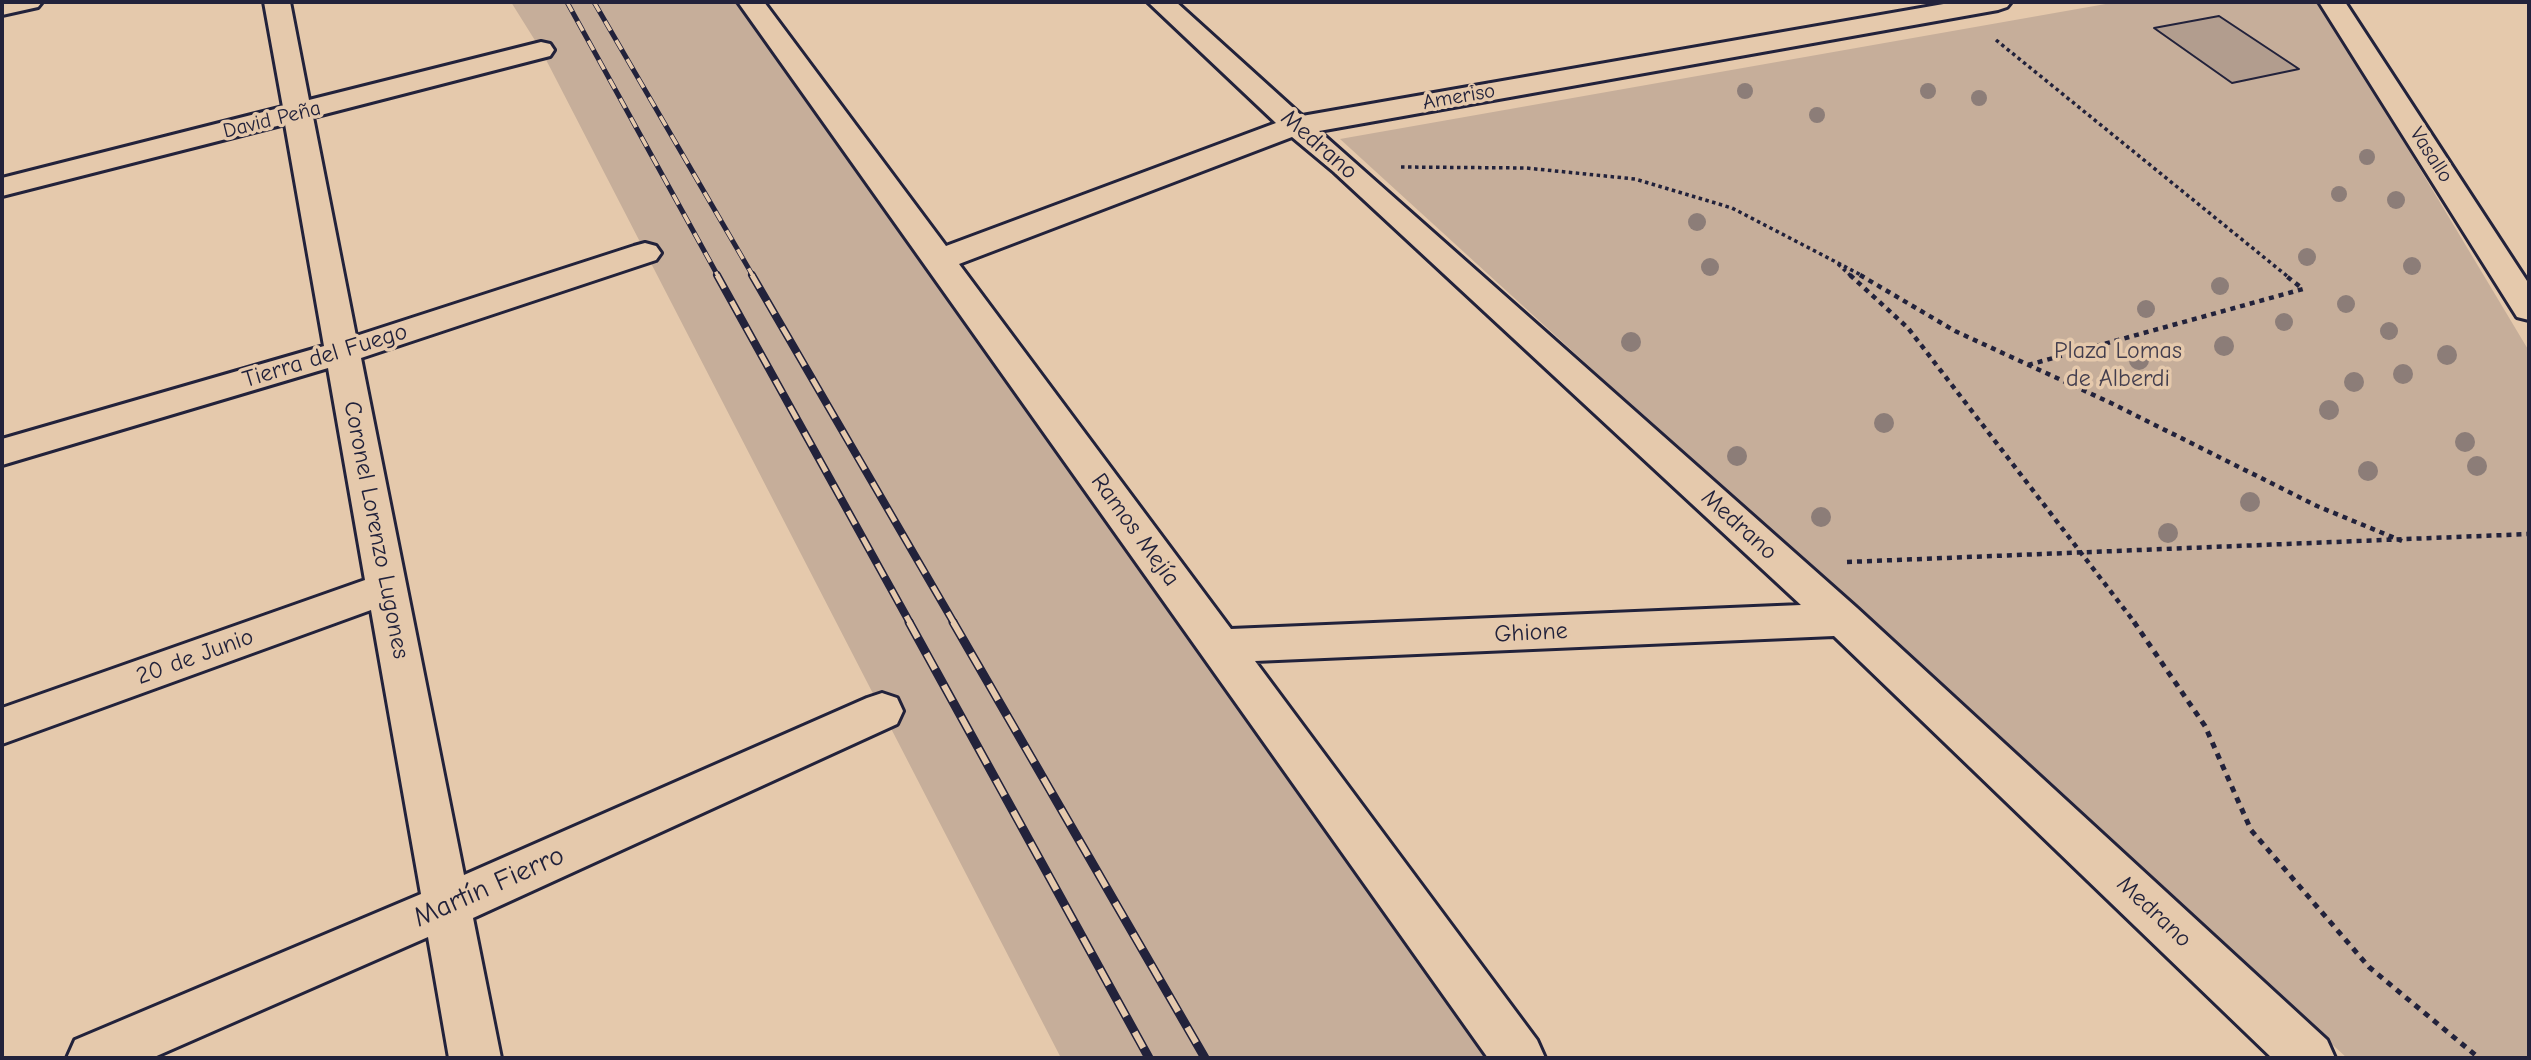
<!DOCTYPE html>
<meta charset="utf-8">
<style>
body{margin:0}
#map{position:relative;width:2531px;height:1060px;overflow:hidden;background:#e5c9ac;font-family:"Comic Neue",sans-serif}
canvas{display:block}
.frame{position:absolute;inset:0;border:4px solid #22223b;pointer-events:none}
</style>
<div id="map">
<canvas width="2531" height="1060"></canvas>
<div class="frame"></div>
</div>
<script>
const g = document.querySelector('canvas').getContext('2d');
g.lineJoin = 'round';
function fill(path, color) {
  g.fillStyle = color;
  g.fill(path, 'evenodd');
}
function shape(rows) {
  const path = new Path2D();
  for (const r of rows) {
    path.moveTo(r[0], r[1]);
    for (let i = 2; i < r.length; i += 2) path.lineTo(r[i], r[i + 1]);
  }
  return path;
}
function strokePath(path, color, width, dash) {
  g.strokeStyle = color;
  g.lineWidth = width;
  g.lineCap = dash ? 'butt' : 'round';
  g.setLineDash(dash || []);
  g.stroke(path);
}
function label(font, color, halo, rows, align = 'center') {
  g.font = font + ' "Comic Neue",sans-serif';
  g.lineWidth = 7;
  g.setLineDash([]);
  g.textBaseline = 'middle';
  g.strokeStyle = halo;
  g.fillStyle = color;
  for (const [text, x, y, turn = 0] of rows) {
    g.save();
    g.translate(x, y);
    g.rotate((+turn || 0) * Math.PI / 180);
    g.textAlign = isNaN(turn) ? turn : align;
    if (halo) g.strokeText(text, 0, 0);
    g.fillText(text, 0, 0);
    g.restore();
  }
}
const green = shape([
 [511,2,751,2,1519,1058,1061,1058,541,50],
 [2117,2,2320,2,2529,351,2529,1058,2347,1058,1340,139]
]);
const building = shape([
 [2219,16,2299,69,2232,83,2154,28,2219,16]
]);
const pathFar2 = shape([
 [1996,40,2287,276],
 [1401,167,1526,168,1635,179,1732,208,1863,276],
 [1838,264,1851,276]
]);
const pathFar1 = shape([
 [1850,275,1908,328,2135,623],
 [1860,275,1955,331,2111,403,2317,506,2402,541],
 [2028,365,2303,289,2285,275],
 [1847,562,2529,534]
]);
const path = shape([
 [2134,622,2205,726,2251,830,2369,967,2479,1058]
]);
const minor = shape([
 [2,2,42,2,38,7,2,15,2,2],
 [264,2,290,2,309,100,541,42,550,44,554,50,550,56,313,117,356,336,634,246,645,243,656,246,661,253,656,260,361,358,464,875,867,698,882,693,897,698,903,711,897,724,473,918,501,1058,449,1058,428,937,152,1058,67,1058,75,1040,421,894,371,610,2,744,2,708,365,580,328,368,2,465,2,439,324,346,285,124,2,196,2,178,283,107,264,2],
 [738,2,764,2,946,246,1276,123,1148,2,1176,2,1302,116,1955,2,2011,2,2007,7,1998,10,1319,131,1857,608,2327,1040,2335,1058,2272,1058,1834,636,1255,661,1537,1040,1545,1058,1488,1058,738,2],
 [1292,137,1334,172,1801,605,1231,629,959,264,1292,137],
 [2319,2,2345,2,2529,284,2529,320,2517,317,2319,2]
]);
const railFar2 = shape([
 [567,2,718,276],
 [594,2,753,276]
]);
const railFar1 = shape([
 [717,275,910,623],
 [752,275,954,623]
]);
const rail = shape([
 [909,622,1149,1058],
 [953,622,1205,1058]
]);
const trees = [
 [1745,91,8],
 [1928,91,8],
 [1979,98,8],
 [1817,115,8],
 [2367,157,8],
 [2339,194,8],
 [2396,200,9],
 [1697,222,9],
 [2307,257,9],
 [2412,266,9],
 [1710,267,9],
 [2220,286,9],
 [2346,304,9],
 [2146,309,9],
 [2284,322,9],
 [2389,331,9],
 [1631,342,10],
 [2224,346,10],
 [2447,355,10],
 [2139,360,10],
 [2403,374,10],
 [2354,382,10],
 [2329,410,10],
 [1884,423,10],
 [2465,442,10],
 [1737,456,10],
 [2477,466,10],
 [2368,471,10],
 [2250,502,10],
 [1821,517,10],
 [2168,533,10]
];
const farStreetnames = [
 ["Ameriso",1459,97,-10],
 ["David Peña",272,120,-14],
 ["Vasallo",2431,155,57]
];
const streetNames = [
 ["Medrano",1319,145,41],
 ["Tierra del Fuego",325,356,-17],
 ["Medrano",1739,525,42],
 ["Coronel Lorenzo Lugones",376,530,79],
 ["Ramos Mejía",1135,530,54],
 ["Ghione",1531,633,-3],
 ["20 de Junio",195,657,-20],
 ["Medrano",2154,912,43]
];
const parkNames = [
 ["Plaza Lomas",2118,351],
 ["de Alberdi",2118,379]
];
const nearStreetnames = [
 ["Martín Fierro",489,887,-24]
];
fill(green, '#c6ae9a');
fill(building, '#b29d8e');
strokePath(building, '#22223b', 2);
strokePath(minor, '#22223b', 6);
strokePath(pathFar2, '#22223b', 3.5, [3.5, 3.5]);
strokePath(pathFar1, '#22223b', 4.5, [5, 5]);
strokePath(path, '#22223b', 5, [6, 6]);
fill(minor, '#e5c9ac');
strokePath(railFar2, '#22223b', 5);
strokePath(railFar1, '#22223b', 8);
strokePath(rail, '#22223b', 9);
strokePath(railFar2, '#e5c9ac', 3.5, [11]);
strokePath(railFar1, '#e5c9ac', 5, [15]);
strokePath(rail, '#e5c9ac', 6, [18]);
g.fillStyle = '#8c7d78';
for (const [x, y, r] of trees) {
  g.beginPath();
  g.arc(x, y, r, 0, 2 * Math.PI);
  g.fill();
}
label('21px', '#22223b', '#e5c9ac', farStreetnames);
label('24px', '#22223b', '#e5c9ac', streetNames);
label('24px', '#433e4e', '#e5c9ac', parkNames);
label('28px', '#22223b', '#e5c9ac', nearStreetnames);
</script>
